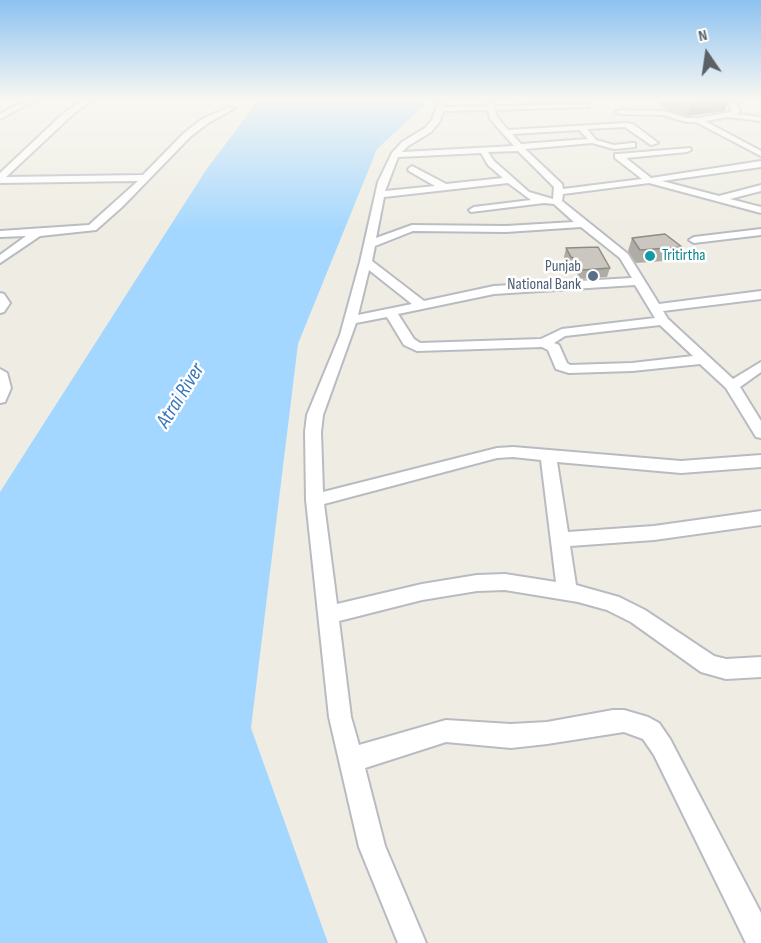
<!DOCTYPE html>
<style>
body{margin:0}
#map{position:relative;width:761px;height:943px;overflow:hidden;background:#efede3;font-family:"Sofia Sans Condensed",sans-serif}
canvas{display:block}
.north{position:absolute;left:677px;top:24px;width:60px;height:60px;-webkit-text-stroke:4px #fff;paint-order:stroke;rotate:347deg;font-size:16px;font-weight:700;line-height:24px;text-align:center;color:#5b6065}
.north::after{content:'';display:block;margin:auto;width:21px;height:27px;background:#5b6065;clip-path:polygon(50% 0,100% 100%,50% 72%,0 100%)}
</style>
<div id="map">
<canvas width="761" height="943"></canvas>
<div class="north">N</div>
</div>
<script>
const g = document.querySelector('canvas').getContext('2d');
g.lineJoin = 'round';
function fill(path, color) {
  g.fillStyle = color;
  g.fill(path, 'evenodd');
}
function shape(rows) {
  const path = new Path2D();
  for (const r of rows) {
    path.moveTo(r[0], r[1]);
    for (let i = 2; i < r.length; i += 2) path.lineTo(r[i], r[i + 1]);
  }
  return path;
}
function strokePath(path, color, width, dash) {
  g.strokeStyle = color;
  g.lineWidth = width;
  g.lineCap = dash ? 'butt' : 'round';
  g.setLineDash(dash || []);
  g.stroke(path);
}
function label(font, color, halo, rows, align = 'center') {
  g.font = font + ' "Sofia Sans Condensed",sans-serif';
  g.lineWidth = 5;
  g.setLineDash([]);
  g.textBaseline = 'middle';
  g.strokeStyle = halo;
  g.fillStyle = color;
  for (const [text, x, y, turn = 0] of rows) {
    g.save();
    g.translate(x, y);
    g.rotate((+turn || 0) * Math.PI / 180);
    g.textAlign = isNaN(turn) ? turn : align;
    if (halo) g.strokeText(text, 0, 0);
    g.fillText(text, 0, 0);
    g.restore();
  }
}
const water = shape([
 [260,98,424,98,424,106,377,149,298,344,251,728,328,943,0,943,0,492,206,170]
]);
const street = shape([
 [31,98,39,98,0,119,0,114,31,98],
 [86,98,94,98,71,116,6,177,143,175,184,133,202,119,229,107,235,108,208,123,190,137,122,207,96,230,40,236,0,263,0,255,26,236,0,237,0,231,89,225,138,181,0,183,0,173,65,112,86,98],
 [440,98,446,98,444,107,487,106,486,98,492,98,494,106,587,104,589,107,495,110,497,117,508,130,625,123,633,124,658,143,651,145,625,127,587,129,596,140,614,145,632,143,635,143,635,147,614,149,592,143,525,149,562,184,563,189,642,179,615,158,615,154,618,154,690,148,691,150,687,152,626,158,651,178,761,161,761,167,662,181,719,196,761,185,761,191,730,199,761,207,761,213,649,183,563,194,562,201,628,254,659,304,761,291,761,299,663,311,668,319,733,379,761,362,761,372,740,387,761,421,761,438,756,437,726,388,700,364,632,371,569,373,556,369,548,350,542,347,417,351,404,345,387,317,356,323,323,415,321,432,323,492,497,448,513,447,681,461,761,455,761,467,681,473,557,462,568,532,654,526,761,511,761,525,654,540,570,546,576,585,619,597,645,610,714,656,726,659,761,657,761,677,726,679,701,672,631,622,607,610,578,602,505,590,477,591,422,600,339,621,351,717,359,745,446,720,511,724,547,722,613,710,624,710,648,717,659,723,670,739,761,913,761,943,746,943,654,755,643,739,624,732,547,744,511,748,446,742,365,768,385,846,426,943,398,943,359,847,329,717,306,500,305,432,307,415,340,335,360,262,378,182,392,153,402,142,425,128,432,120,440,98],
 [488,110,490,119,514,146,402,152,408,146,431,132,440,121,443,111,488,110],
 [579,130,588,139,521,144,512,134,579,130],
 [518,151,554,187,553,199,529,192,494,161,488,152,518,151],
 [481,153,488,165,503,178,446,184,412,166,408,169,409,171,435,186,385,191,398,157,481,153],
 [508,183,531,200,474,207,469,210,471,212,544,203,554,204,574,222,506,226,412,225,376,238,384,197,508,183],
 [581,227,620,258,632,278,494,286,424,301,372,261,375,246,413,231,506,232,581,227],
 [369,270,412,304,358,315,369,270],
 [635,285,655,318,562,329,541,339,420,343,414,339,398,314,494,294,635,285],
 [660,325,693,356,632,363,570,365,567,363,559,345,554,343,565,336,660,325],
 [513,457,541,460,556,582,505,574,477,575,422,584,337,604,324,504,497,458,513,457],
 [739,98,746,98,742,102,736,104,740,110,737,114,761,117,761,121,728,117,705,121,761,151,761,156,696,122,686,122,663,115,620,114,616,112,620,110,664,111,687,118,698,118,731,112,729,103,739,98],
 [761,229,761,235,694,243,689,240,694,237,761,229],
 [0,293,4,294,10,303,4,312,0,313,0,293],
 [0,369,7,373,11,388,5,402,0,403,0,369]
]);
const wall = shape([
 [654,98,729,98,725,111,687,116,665,109],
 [632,238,682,247,678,260,636,263,628,251],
 [566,248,610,268,607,277,580,279,575,270,569,266,564,257]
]);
const shadedWall = shape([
 [729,98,725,111,687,116,691,102]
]);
const building = shape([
 [676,98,726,98,691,102,676,98],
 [665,234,682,247,640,250,632,238,665,234],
 [598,247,610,268,583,270,577,260,571,257,566,248,598,247]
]);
const markers = [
 [650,256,6,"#0f9aa8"],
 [593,276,6,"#5c6f8a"]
];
const farCulturenames = [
 ["Tritirtha",662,256]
];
const farServicenames = [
 ["Punjab",581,267],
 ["National Bank",581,285]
];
const waterNames = [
 ["Atrai River",181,396,-58]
];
fill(water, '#a4d7ff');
strokePath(street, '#b8bbc1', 4);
fill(street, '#fff');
fill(wall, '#afaba5');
fill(shadedWall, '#8e8b86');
fill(building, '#cbc7c0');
strokePath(building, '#8e8b86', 1.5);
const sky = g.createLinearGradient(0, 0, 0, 230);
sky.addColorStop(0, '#8dc2f1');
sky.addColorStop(0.43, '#f8f7f2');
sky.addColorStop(1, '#f8f7f200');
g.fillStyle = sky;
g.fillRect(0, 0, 761, 230);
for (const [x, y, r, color] of markers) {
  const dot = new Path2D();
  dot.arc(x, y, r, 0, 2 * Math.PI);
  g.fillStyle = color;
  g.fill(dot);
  strokePath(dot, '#fff', 2);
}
label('16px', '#0d838f', '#fff', farCulturenames, 'left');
label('16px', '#4e5e75', '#fff', farServicenames, 'right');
label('italic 21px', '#3677bb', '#fff', waterNames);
</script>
